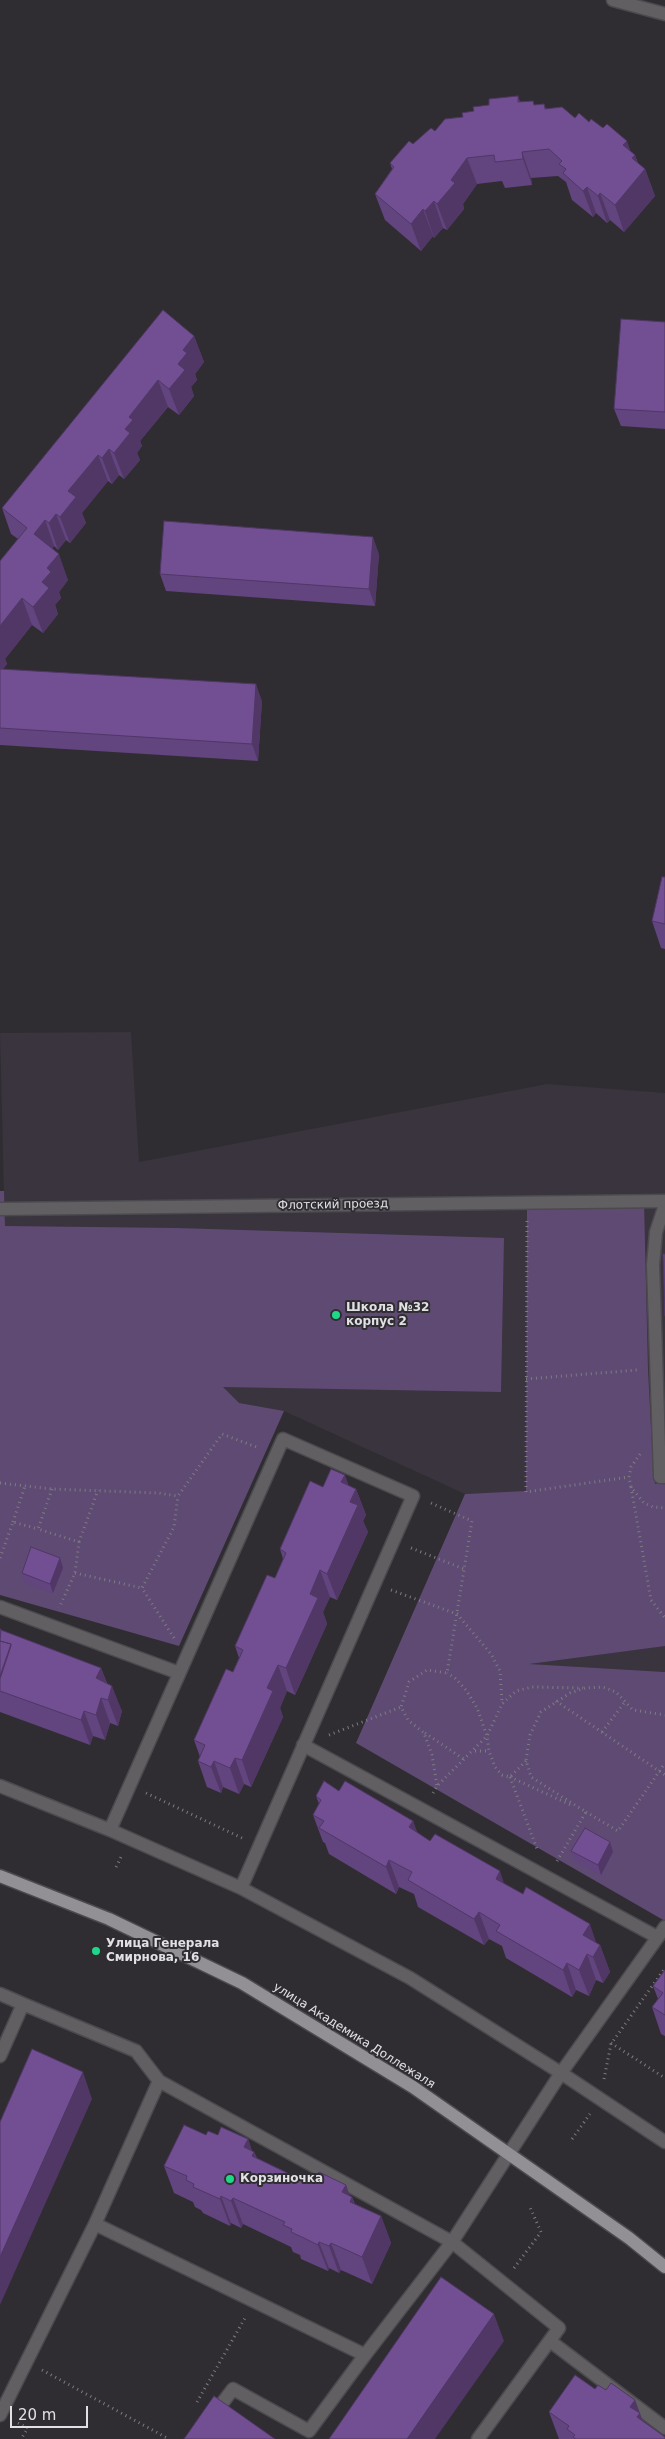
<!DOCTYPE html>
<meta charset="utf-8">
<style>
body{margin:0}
#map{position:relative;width:665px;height:2439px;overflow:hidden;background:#2f2d32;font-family:"DejaVu Sans",sans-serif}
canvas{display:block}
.scale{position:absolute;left:10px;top:2406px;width:78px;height:22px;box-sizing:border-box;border:2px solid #e1e0e3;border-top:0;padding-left:6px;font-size:15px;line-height:18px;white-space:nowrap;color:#e1e0e3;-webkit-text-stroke:4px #2f2d32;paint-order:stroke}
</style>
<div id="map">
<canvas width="665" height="2439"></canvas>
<div class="scale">20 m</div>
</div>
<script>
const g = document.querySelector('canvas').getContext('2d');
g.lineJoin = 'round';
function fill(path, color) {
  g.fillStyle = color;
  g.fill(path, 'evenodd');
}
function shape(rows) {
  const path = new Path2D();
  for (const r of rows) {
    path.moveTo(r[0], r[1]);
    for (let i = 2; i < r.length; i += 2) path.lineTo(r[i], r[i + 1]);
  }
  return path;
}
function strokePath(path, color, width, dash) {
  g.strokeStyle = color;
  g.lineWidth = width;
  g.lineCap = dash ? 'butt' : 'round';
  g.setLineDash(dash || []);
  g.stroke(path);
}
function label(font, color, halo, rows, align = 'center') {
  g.font = font + ' "DejaVu Sans",sans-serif';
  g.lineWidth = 4;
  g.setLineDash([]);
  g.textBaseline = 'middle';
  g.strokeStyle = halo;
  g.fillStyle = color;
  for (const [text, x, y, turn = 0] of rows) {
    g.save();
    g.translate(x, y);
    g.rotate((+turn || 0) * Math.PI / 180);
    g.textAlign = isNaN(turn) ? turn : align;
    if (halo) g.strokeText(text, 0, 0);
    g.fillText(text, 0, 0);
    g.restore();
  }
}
const built = shape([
 [131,1032,139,1162,547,1084,665,1093,665,1672,525,1664,526,1492,465,1494,284,1411,11,1478,0,1033]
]);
const green = shape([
 [0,1191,4,1191,5,1226,177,1228,504,1238,501,1392,223,1387,239,1403,284,1411,179,1646,0,1595],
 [644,1201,648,1370,652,1446,655,1484,665,1483,665,1646,529,1664,665,1672,665,1921,356,1743,465,1494,526,1491,527,1203]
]);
const path = shape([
 [527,1221,526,1492,629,1477],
 [526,1379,637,1370],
 [640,1454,631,1467,629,1477,631,1487,644,1503,653,1507,665,1508],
 [0,1483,52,1489,158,1493,178,1496,222,1434,259,1448],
 [631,1487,651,1600,665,1618],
 [52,1489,38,1529,79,1542,75,1573,59,1608],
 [431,1503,472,1521,447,1673,427,1670,409,1682,401,1707,408,1720,424,1733,432,1755,437,1786],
 [13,1522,25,1486],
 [79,1542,98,1490],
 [411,1548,464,1569],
 [0,1558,13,1522,38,1529],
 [75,1573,142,1588],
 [391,1590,457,1614,491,1654,500,1671,502,1703],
 [174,1638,142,1588,174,1527,178,1496],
 [556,1701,665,1775],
 [602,1732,624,1703],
 [425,1733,465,1760],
 [329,1735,401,1707],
 [475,1751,489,1751],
 [526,1761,510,1777,502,1775,495,1767,489,1751,487,1736,502,1704,516,1691,532,1687,583,1688],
 [510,1777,571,1805],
 [510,1777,537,1849],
 [146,1793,242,1838],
 [433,1793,437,1786,487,1736,477,1708,466,1690,455,1678,447,1673],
 [586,1812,618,1831,665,1763],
 [557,1861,586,1812,531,1777,526,1760,530,1735,541,1712,570,1693,585,1688,603,1687,616,1692,633,1710,665,1715],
 [116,1867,122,1855],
 [611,2043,665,2078],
 [604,2079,611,2044,665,1968],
 [572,2139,590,2114],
 [514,2268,541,2232,529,2205],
 [42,2370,169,2439],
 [197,2402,245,2318],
 [18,2423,28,2428,21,2439]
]);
const minor = shape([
 [613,0,665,14],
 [665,1205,656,1232,653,1265,660,1477,665,1477],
 [0,1209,665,1201],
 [0,1607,179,1673],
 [303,1745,657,1937],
 [0,1786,110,1830],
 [665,1927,561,2073,665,2142],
 [0,1994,23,2004,0,2056],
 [23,2004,136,2051,159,2081,95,2224],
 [159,2081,452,2242,559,2328,478,2439],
 [550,2341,665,2428],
 [0,2415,95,2224,365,2355,452,2242,561,2073,410,1978,241,1888,110,1830,283,1439,413,1496,241,1888],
 [195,2439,233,2389,309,2431,365,2355]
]);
const major = shape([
 [0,1876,109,1919,242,1983,413,2087,629,2238,665,2267]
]);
const wall = shape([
 [518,96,520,102,535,105,544,104,546,109,589,122,631,152,635,155,638,163,645,169,655,196,624,232,610,220,607,223,596,213,593,217,572,200,566,182,558,176,531,178,532,185,505,188,502,181,477,184,463,204,464,209,447,230,443,228,434,238,433,236,421,251,385,220,375,194,392,169,390,163,413,144,435,131,474,111,489,105],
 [665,322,665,429,621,426,614,409],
 [194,336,204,362,195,374,197,380,191,387,194,396,179,415,168,407,140,441,142,446,137,453,140,460,124,479,119,475,112,484,108,481,82,513,86,523,70,543,66,540,58,550,54,546,52,549,68,580,59,592,61,598,55,605,58,614,43,633,32,625,5,659,7,664,3,669,262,701,258,761,0,745,0,561,18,539,11,534,2,508],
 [379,554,375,606,166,591,160,574],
 [665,877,665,949,661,948,652,921],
 [323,1487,356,1489,366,1515,363,1521,368,1532,337,1600,330,1597,323,1612,327,1624,295,1695,287,1691,280,1708,283,1717,251,1787,244,1784,239,1794,223,1787,221,1793,207,1787,198,1761,200,1757,194,1740,233,1672,239,1658,235,1646,275,1578,283,1559,280,1549],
 [60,1558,63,1568,53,1593,25,1583,22,1573],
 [0,1628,1,1630,101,1668,107,1683,122,1711,118,1726,110,1723,105,1740,93,1736,90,1745,0,1712],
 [339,1791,413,1821,417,1833,504,1884,600,1945,610,1972,603,1983,596,1980,589,1996,576,1990,572,1997,506,1958,502,1946,489,1939,484,1945,418,1907,414,1894,399,1887,396,1894,329,1854,325,1843,323,1842,313,1815,319,1804,316,1796],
 [610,1842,613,1852,601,1875,575,1861,571,1851],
 [665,1970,665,2036,661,2034,652,2007,658,1999,653,1986],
 [206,2135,218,2135,248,2139,252,2151,254,2152,257,2158,304,2181,315,2180,346,2185,350,2196,352,2197,355,2204,381,2216,391,2243,372,2284,341,2270,339,2273,329,2268,328,2271,301,2259,300,2255,293,2252,291,2247,243,2224,241,2228,231,2223,230,2226,203,2213,201,2210,195,2207,193,2202,174,2193,164,2166],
 [595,2389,606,2390,635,2400,643,2422,665,2439,559,2439,549,2412]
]);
const shadedWall = shape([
 [627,141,633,158,635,155,641,173,645,169,655,196,624,232,615,205,623,145],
 [522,152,531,178,532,185,523,159],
 [467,158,477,184,463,204,464,209,447,230,437,204,451,180],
 [587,187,596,213,593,217,583,191],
 [600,193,610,220,607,223,598,196],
 [434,201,443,228,434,238,425,211],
 [423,209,433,236,421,251,411,224],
 [194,336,204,362,195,374,197,380,191,387,194,396,179,415,169,389,183,350],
 [158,380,168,407,140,441,142,446,137,453,140,460,124,479,114,453,125,429,129,417],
 [109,449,119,475,112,484,102,458],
 [98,455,108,481,82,513,86,523,70,543,60,517,68,491],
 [56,514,66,540,58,550,49,523],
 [45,520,54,546,43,560,34,534],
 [373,537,379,554,375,606,369,589],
 [59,554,68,580,59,592,61,598,55,605,58,614,43,633,33,607,47,568],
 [22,598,32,625,5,659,7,664,1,671,0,682,0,626],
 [256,684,262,701,258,761,252,744],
 [345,1475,353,1497,356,1489,366,1515,363,1521,368,1532,337,1600,327,1574,341,1482],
 [60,1558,63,1568,53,1593,50,1584],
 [320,1570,330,1597,323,1612,327,1624,295,1695,286,1668,310,1594],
 [11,1644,20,1671,0,1684,0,1676],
 [278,1665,287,1691,280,1708,283,1717,251,1787,242,1760,267,1688],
 [101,1668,110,1693,96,1678],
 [112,1686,122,1711,118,1726,108,1700],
 [101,1698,110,1723,105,1740,96,1715],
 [84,1711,93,1736,90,1745,81,1720],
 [235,1758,244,1784,239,1794,230,1768],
 [214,1761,223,1787,221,1793,211,1767],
 [413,1821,423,1847,409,1827],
 [610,1842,613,1852,601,1875,598,1865],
 [389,1860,399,1887,396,1894,386,1867],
 [500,1871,509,1898,496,1879],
 [479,1912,489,1939,484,1945,474,1919],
 [590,1924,598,1948,600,1945,610,1972,603,1983,593,1957,583,1935],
 [587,1954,596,1980,589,1996,579,1970],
 [567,1963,576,1990,572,1997,563,1970],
 [83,2072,92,2099,0,2305,0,2257],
 [248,2139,253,2154,254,2152,264,2179,244,2147],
 [346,2185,351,2199,352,2197,362,2224,342,2192],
 [221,2196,231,2223,230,2226,220,2199],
 [233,2198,243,2224,241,2228,231,2201],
 [381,2216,391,2243,372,2284,362,2257],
 [319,2242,329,2268,328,2271,318,2245],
 [331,2243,341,2270,339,2273,329,2246],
 [494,2314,504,2341,435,2439,407,2439],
 [635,2400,645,2427,649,2439,630,2407]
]);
const building = shape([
 [518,96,518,102,533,101,534,105,544,104,545,109,562,107,575,118,579,113,589,122,591,119,603,128,607,124,627,141,623,145,635,155,632,158,645,169,615,205,600,193,598,196,587,187,583,191,563,173,566,169,559,164,562,161,549,149,522,152,523,159,495,162,494,155,467,158,451,180,455,183,437,204,434,201,425,211,423,209,411,224,375,194,394,167,390,163,409,141,413,144,431,128,435,131,445,119,463,117,462,113,474,111,473,107,489,105,489,99,518,96],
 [163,310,194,336,183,350,187,353,178,364,185,370,169,389,158,380,129,417,133,420,125,429,130,433,114,453,109,449,102,458,98,455,68,491,76,497,60,517,56,514,49,523,45,520,34,534,59,554,47,568,51,572,42,582,49,588,33,607,22,598,0,626,0,561,27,528,2,508,163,310],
 [621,319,665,322,665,412,614,409,621,319],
 [164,521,373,537,369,589,160,574,164,521],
 [0,669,256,684,252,744,0,728,0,669],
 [662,877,665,877,665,924,652,921,662,877],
 [663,1254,665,1254,665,1316,663,1254],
 [331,1469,345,1475,341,1482,356,1489,350,1502,358,1505,327,1574,320,1570,310,1594,318,1598,286,1668,278,1665,267,1688,273,1691,242,1760,235,1758,230,1768,214,1761,211,1767,198,1761,205,1745,194,1740,226,1669,233,1672,243,1650,235,1646,267,1575,275,1578,286,1553,280,1549,310,1481,323,1487,331,1469],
 [31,1547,60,1558,50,1584,22,1573,31,1547],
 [1,1630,101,1668,96,1678,112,1686,108,1700,101,1698,96,1715,84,1711,81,1720,0,1691,0,1679,11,1646,11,1644,0,1641,1,1630],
 [0,1641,11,1644,0,1676,0,1641],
 [324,1781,339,1791,345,1781,413,1821,409,1827,430,1841,435,1834,500,1871,496,1879,523,1894,526,1887,590,1924,583,1935,600,1945,593,1957,587,1954,579,1970,567,1963,563,1970,496,1931,500,1925,479,1912,474,1919,408,1880,412,1872,389,1860,386,1867,319,1828,324,1821,313,1815,321,1800,316,1796,324,1781],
 [585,1828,610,1842,598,1865,571,1851,585,1828],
 [665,1970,665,2015,652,2007,663,1993,653,1986,665,1970],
 [32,2049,83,2072,0,2257,0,2122,32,2049],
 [184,2125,206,2135,208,2131,218,2135,221,2127,248,2139,244,2147,254,2152,252,2156,304,2181,306,2176,315,2180,319,2172,346,2185,342,2192,352,2197,350,2202,381,2216,362,2257,331,2243,329,2246,319,2242,318,2245,306,2239,291,2232,292,2229,283,2225,285,2222,233,2198,231,2201,221,2196,220,2199,193,2187,194,2184,186,2180,187,2176,164,2166,184,2125],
 [441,2277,494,2314,407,2439,329,2439,441,2277],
 [575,2375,595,2389,598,2385,606,2390,611,2383,635,2400,630,2407,640,2413,637,2417,665,2437,665,2439,576,2439,573,2437,575,2435,567,2429,569,2426,549,2412,575,2375],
 [214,2396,275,2439,184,2439,214,2396]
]);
const markers = [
 [336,1315,5,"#1ed888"],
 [96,1951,5,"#1ed888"],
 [230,2179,5,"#1ed888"]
];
const streetNames = [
 ["Флотский проезд",333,1205,-1],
 ["улица Академика Доллежаля",354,2036,32]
];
const poiNames = [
 ["Школа №32",346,1308],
 ["корпус 2",346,1322],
 ["Улица Генерала",106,1944],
 ["Смирнова, 16",106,1958],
 ["Корзиночка",240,2179]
];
fill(built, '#39343e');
fill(green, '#5f4a74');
strokePath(minor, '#4b4a4e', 15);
strokePath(major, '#4b4a4e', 15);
strokePath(path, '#7d7c80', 3, [1, 4]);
strokePath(minor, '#615f62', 12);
strokePath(major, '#928f95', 12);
fill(wall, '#62447e');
fill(shadedWall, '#503766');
fill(building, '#724f92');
strokePath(building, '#503766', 1);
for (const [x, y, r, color] of markers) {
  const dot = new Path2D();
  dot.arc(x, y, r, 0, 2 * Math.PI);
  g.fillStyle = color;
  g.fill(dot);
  strokePath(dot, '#2f2d32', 2);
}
label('12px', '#e1e0e3', '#2f2d32', streetNames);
label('bold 12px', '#e1e0e3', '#2f2d32', poiNames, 'left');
</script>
